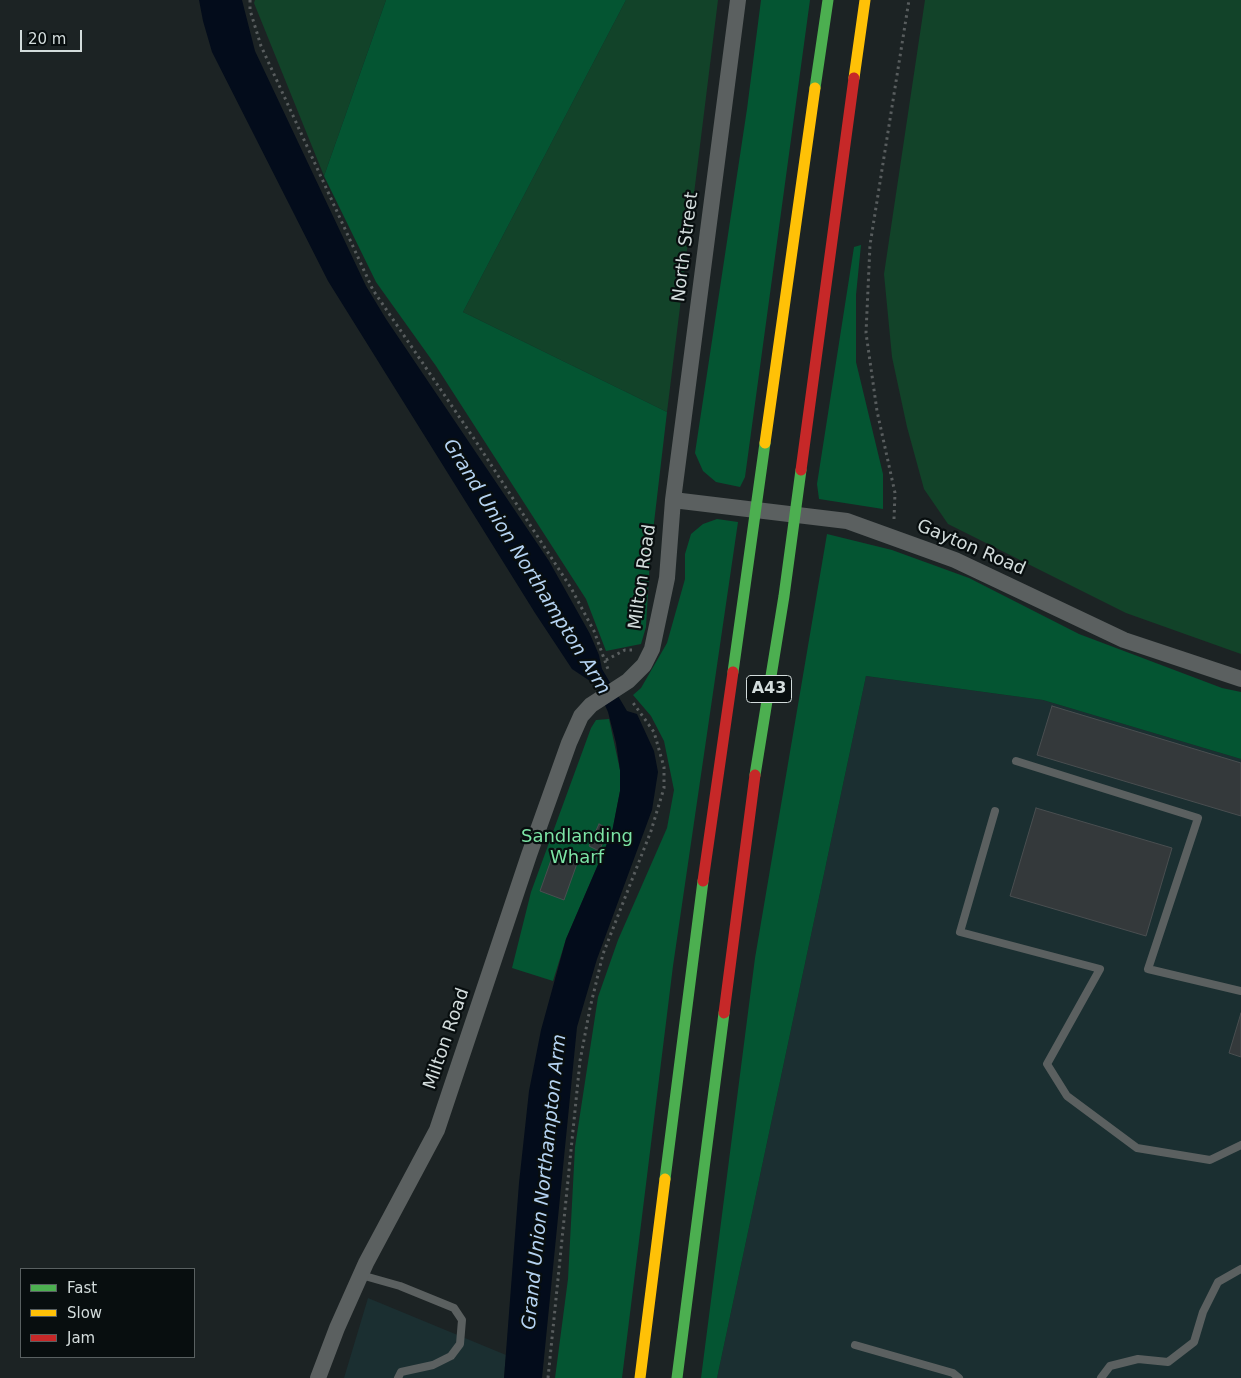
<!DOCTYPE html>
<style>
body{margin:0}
#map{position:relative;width:1241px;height:1378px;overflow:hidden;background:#1c2324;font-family:"DejaVu Sans",sans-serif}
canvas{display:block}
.legend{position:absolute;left:20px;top:1268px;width:175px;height:90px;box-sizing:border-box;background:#080e0f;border:1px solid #596061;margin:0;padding:6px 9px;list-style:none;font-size:15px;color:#d3dcdc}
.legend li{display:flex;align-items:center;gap:10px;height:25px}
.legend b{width:25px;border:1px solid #596061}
.scale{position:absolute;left:20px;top:30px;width:62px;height:22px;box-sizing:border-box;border:2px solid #d3dcdc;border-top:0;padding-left:6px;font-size:15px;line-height:18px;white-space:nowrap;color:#d3dcdc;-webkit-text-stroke:4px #080e0f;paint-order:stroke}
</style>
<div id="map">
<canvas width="1241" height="1378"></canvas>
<ul class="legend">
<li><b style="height:6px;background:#4caf50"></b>Fast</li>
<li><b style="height:6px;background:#ffc107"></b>Slow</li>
<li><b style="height:6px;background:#c62828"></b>Jam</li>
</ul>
<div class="scale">20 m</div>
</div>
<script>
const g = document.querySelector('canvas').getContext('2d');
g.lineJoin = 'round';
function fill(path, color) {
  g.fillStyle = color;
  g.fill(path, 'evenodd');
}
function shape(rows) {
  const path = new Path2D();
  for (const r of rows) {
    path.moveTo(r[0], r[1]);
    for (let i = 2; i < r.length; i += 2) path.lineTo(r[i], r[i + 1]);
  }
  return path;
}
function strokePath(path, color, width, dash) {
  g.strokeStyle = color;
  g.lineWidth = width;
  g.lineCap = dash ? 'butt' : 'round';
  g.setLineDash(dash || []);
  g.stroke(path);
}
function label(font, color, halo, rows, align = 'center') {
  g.font = font + ' "DejaVu Sans",sans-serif';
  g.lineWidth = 4.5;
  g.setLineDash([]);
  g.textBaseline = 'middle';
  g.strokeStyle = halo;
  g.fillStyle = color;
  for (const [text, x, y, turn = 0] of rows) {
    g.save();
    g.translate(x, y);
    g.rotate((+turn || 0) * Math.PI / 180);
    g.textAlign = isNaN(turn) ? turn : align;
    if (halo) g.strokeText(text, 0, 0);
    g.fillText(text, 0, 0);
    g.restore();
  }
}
const built = shape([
 [866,676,1043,700,1241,759,1241,1378,717,1378],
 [368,1298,506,1355,504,1378,344,1378]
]);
const green = shape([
 [255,0,386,0,324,176,254,3],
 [626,0,718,0,667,412,463,312],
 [925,0,1241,0,1241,654,1126,613,948,524,924,489,907,427,892,357,884,274]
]);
const forest = shape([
 [386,0,626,0,463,312,667,412,650,557,646,627,641,644,606,651,586,599,436,366,376,282,324,176],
 [761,0,810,0,745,477,740,487,716,482,703,471,695,453,747,109],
 [861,245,856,295,856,362,883,474,883,509,819,499,817,484,854,247],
 [717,519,738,522,673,966,622,1378,555,1378,568,1279,575,1147,598,997,618,940,667,828,674,790,664,741,651,716,633,695,641,688,667,643,685,579,685,554,691,534,703,524],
 [827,534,892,550,969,578,1079,634,1222,688,1241,692,1241,759,1043,700,866,676,717,1378,701,1378,755,958],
 [609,719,620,770,620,791,612,832,566,939,553,981,512,968,531,892,591,728,596,720]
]);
const water = shape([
 [199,0,242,0,255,51,366,286,386,319,549,561,590,634,599,655,602,669,627,711,637,714,654,751,658,772,652,810,597,959,577,1027,542,1378,504,1378,519,1183,529,1091,541,1030,566,939,612,832,620,791,620,770,616,743,608,712,596,685,572,669,535,613,328,281,212,52,203,21]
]);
const building = shape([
 [1052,706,1241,763,1241,816,1037,755,1052,706],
 [1036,808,1172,848,1146,936,1010,896,1036,808],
 [599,824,609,829,599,851,589,846,599,824],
 [555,849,579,858,564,900,540,891,555,849],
 [1241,1013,1241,1057,1229,1053,1241,1013]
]);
const path = shape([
 [250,0,250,10,261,46,373,290,475,440,571,588,594,631,609,672],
 [894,519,895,493,877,411,866,333,870,245,909,0],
 [606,660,625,650,633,650],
 [548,1378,580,1061,590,1008,603,954,651,831,664,788,664,767,654,732,631,700]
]);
const lane = shape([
 [1016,761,1198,818,1148,969,1241,991],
 [995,811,960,932,1100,969,1047,1064,1067,1096,1137,1148,1210,1160,1241,1145],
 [361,1275,400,1286,454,1308,462,1320,460,1344,451,1356,433,1365,401,1372,398,1378],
 [855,1345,953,1373,959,1378],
 [1101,1378,1110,1366,1138,1359,1168,1362,1194,1342,1203,1312,1218,1282,1241,1269]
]);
const street = shape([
 [673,500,847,521,955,560,1124,640,1241,679],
 [318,1378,337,1328,366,1263,437,1130,529,855,569,743,581,716,591,705,628,681,644,665,652,649,667,578,673,500,738,0]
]);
const fast = shape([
 [815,88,828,0],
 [733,672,765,443],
 [755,775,784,596,801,470],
 [665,1179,703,881],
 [677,1378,724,1013]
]);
const slow = shape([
 [854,78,865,0],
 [765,443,815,88],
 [640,1378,665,1179]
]);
const jam = shape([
 [801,470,854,78],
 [703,881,733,672],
 [724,1013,755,775]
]);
const shields = [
 [769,689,45]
];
const shieldNames = [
 ["A43",769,689]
];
const streetNames = [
 ["North Street",686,247,-83],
 ["Gayton Road",971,548,23],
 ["Milton Road",643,577,-82],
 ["Milton Road",447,1039,-71]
];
const parkNames = [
 ["Sandlanding",577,837],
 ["Wharf",577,858]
];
const waterNames = [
 ["Grand Union Northampton Arm",526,567,58],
 ["Grand Union Northampton Arm",545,1182,-84]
];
fill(built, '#1b2f31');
fill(green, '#124329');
fill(forest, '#045532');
fill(water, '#030c1b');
fill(building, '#34393b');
strokePath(building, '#494e50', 1);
strokePath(path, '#585d5e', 3, [2.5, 4]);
strokePath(lane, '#5b6060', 8);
strokePath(street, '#5b6060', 16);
strokePath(fast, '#4caf50', 11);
strokePath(slow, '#ffc107', 11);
strokePath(jam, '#c62828', 11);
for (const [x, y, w] of shields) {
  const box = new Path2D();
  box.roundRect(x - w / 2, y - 13.5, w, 27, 4);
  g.fillStyle = '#080e0f';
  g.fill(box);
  strokePath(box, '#d3dcdc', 1);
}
label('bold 16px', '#d3dcdc', null, shieldNames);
label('18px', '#d3dcdc', '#080e0f', streetNames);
label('18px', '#7ce4a5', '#080e0f', parkNames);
label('italic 19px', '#b5d3f2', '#080e0f', waterNames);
</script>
